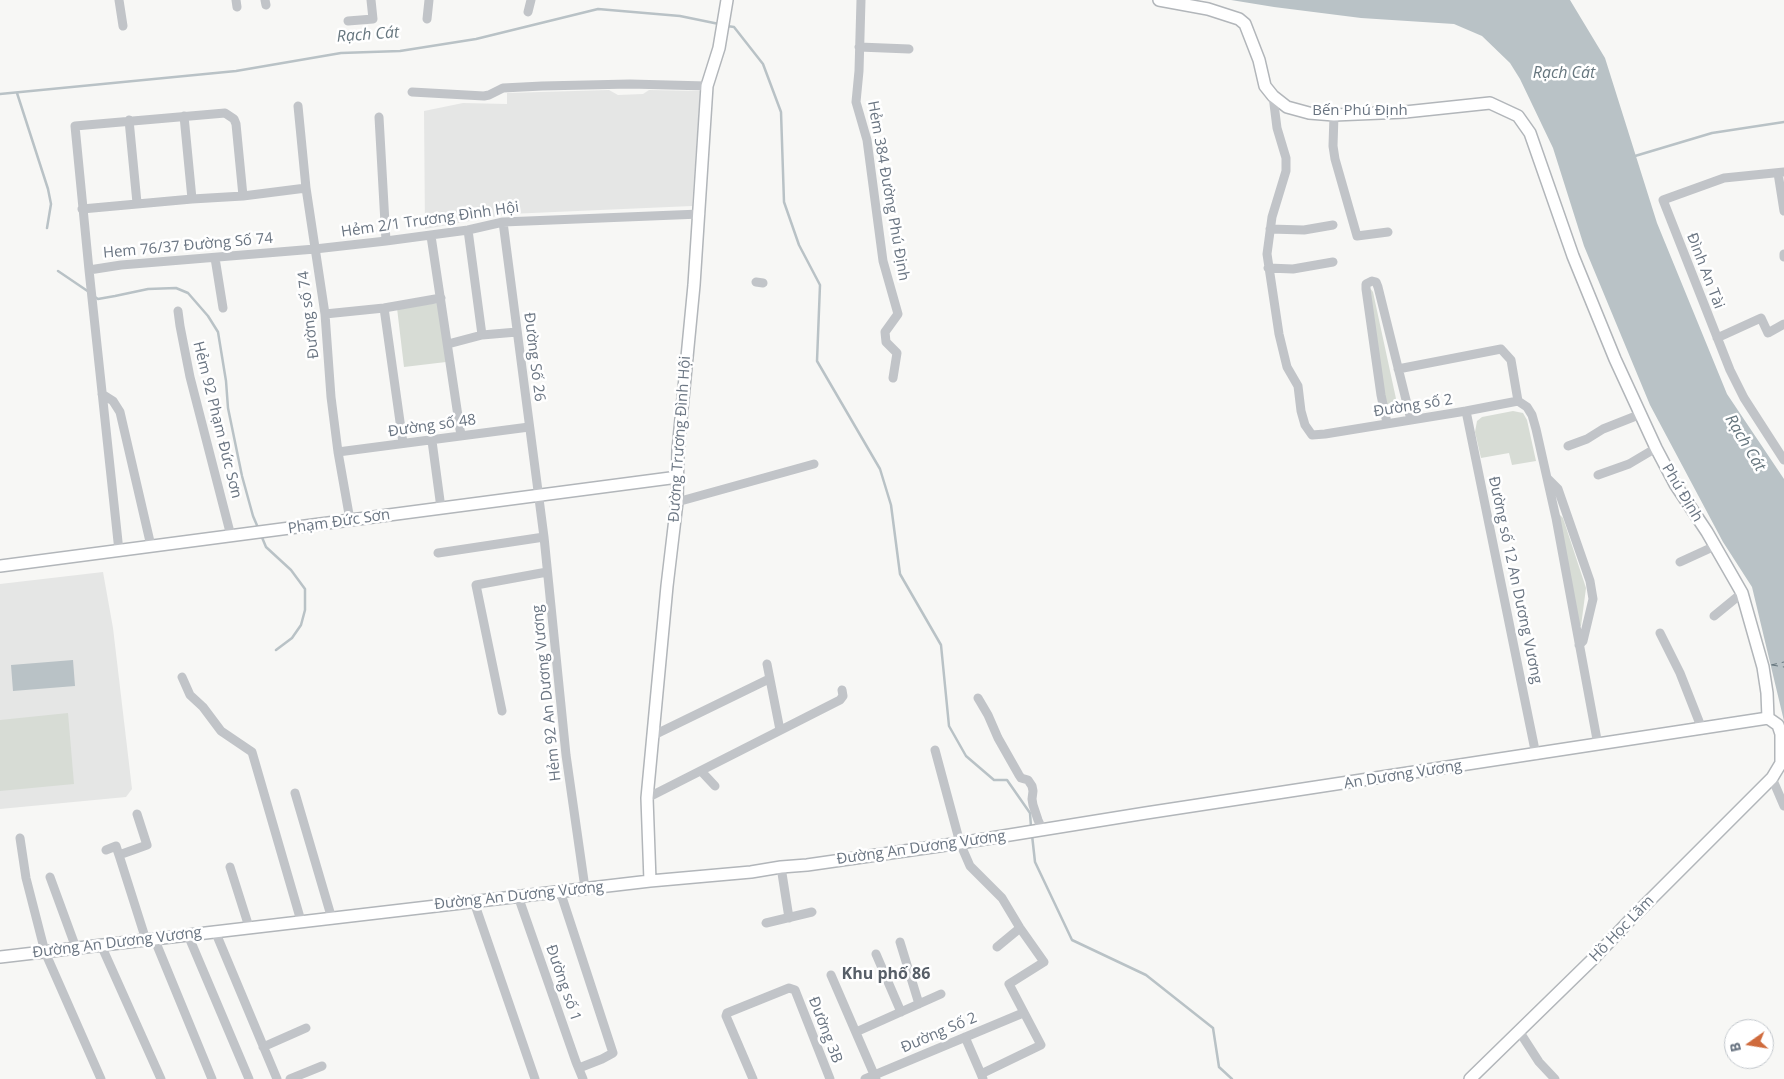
<!DOCTYPE html>
<meta charset="utf-8">
<style>
body{margin:0}
#map{position:relative;width:1784px;height:1079px;overflow:hidden;background:#f7f7f5;font-family:"Open Sans",sans-serif}
canvas{display:block}
.north{position:absolute;left:1724px;top:1019px;width:50px;height:50px;box-sizing:border-box;background:#fff;border:1px solid #c3c8cd;border-radius:50%;rotate:257deg;font-size:14px;font-weight:700;line-height:20px;text-align:center;color:#6a7582}
.north::after{content:'';display:block;margin:auto;width:18px;height:22px;background:#cf6b3d;clip-path:polygon(50% 0,100% 100%,50% 72%,0 100%)}
</style>
<div id="map">
<canvas width="1784" height="1079"></canvas>
<div class="north">B</div>
</div>
<script>
const g = document.querySelector('canvas').getContext('2d');
g.lineJoin = 'round';
function fill(path, color) {
  g.fillStyle = color;
  g.fill(path, 'evenodd');
}
function shape(rows) {
  const path = new Path2D();
  for (const r of rows) {
    path.moveTo(r[0], r[1]);
    for (let i = 2; i < r.length; i += 2) path.lineTo(r[i], r[i + 1]);
  }
  return path;
}
function strokePath(path, color, width, dash) {
  g.strokeStyle = color;
  g.lineWidth = width;
  g.lineCap = dash ? 'butt' : 'round';
  g.setLineDash(dash || []);
  g.stroke(path);
}
function label(font, color, halo, rows, align = 'center') {
  g.font = font + ' "Open Sans",sans-serif';
  g.lineWidth = 5;
  g.setLineDash([]);
  g.textBaseline = 'middle';
  g.strokeStyle = halo;
  g.fillStyle = color;
  for (const [text, x, y, turn = 0] of rows) {
    g.save();
    g.translate(x, y);
    g.rotate((+turn || 0) * Math.PI / 180);
    g.textAlign = isNaN(turn) ? turn : align;
    if (halo) g.strokeText(text, 0, 0);
    g.fillText(text, 0, 0);
    g.restore();
  }
}
const built = shape([
 [609,90,618,95,643,94,649,90,700,91,692,206,509,214,425,229,424,111,463,103,507,104,507,93],
 [103,572,113,628,132,789,126,797,0,809,0,584]
]);
const green = shape([
 [1370,288,1373,292,1398,408,1391,410,1386,407,1368,289],
 [439,303,446,362,404,367,397,308],
 [1513,411,1523,413,1527,420,1536,461,1512,465,1509,453,1481,458,1475,432,1477,421,1482,417],
 [1559,514,1563,518,1586,588,1581,626,1579,626],
 [68,713,74,784,0,791,0,720]
]);
const water = shape([
 [1231,0,1570,0,1605,58,1657,223,1727,394,1784,479,1784,721,1752,587,1723,542,1650,405,1584,246,1553,148,1520,79,1510,63,1482,36,1454,24,1361,18,1274,7],
 [73,660,75,686,13,691,11,665]
]);
const stream = shape([
 [727,26,734,27,763,64,781,112,784,202,799,245,820,285,817,361,880,469,891,505,900,574,941,645,949,726,966,756,994,780,1007,780,1030,813,1031,827],
 [17,93,48,189,51,204,47,228],
 [0,94,236,71,341,53,400,51,476,39,598,9,680,16,719,24],
 [1635,156,1712,133,1784,122],
 [58,271,89,292],
 [95,297,98,299,115,296,148,289,176,288,188,293,208,316,218,332,226,381,228,408,242,476,253,516,259,530],
 [261,535,266,547,291,570,305,589,305,610,301,625,292,638,276,650],
 [1032,835,1035,862,1072,940,1146,975,1213,1028,1219,1067,1232,1079]
]);
const ferry = shape([
 [1771,665,1784,662],
 [1772,665,1784,667]
]);
const street = shape([
 [119,0,123,26],
 [236,0,237,7],
 [265,0,266,5],
 [861,0,859,71,856,102,867,140,883,261,898,314,885,332,886,342,897,353,893,378],
 [528,12,531,0],
 [427,19,429,0],
 [348,21,373,19,371,0],
 [859,47,909,49],
 [412,92,484,96,489,95,503,88,542,86,630,84,707,86],
 [1273,96,1277,128,1286,158,1286,171,1272,217,1267,254,1279,334,1287,367,1298,386,1301,411,1305,425,1312,435,1325,434,1466,411,1518,401,1527,407,1532,415,1536,429,1556,518,1598,745],
 [298,106,306,188,325,314,331,397,338,452,350,520],
 [1334,115,1333,146,1335,159,1357,236,1388,232],
 [184,116,192,199],
 [379,117,386,241],
 [129,120,137,203],
 [1784,172,1724,178,1663,200,1730,370,1744,398,1784,460],
 [1778,173,1784,211],
 [243,196,236,124,234,119,225,113,75,126,89,270,121,265,315,249,386,241,468,230,503,222,700,214],
 [82,209,192,199,243,196,306,188],
 [503,222,544,537,566,755,585,888],
 [1270,229,1304,230,1333,225],
 [468,230,482,335],
 [431,236,461,436],
 [1784,254,1784,257],
 [215,258,223,308],
 [1268,268,1293,269,1333,262],
 [89,270,119,551],
 [756,282,763,283],
 [384,308,403,443],
 [178,311,180,326,190,377,231,536],
 [325,314,384,308,441,298],
 [1717,338,1761,318,1768,333,1784,324],
 [448,344,482,335,517,332],
 [1398,369,1501,349,1511,360,1518,401],
 [102,394,113,401,120,412,151,546],
 [1466,411,1536,755],
 [1387,423,1381,395,1366,289,1366,284,1372,281,1376,282,1378,287,1411,420],
 [432,441,441,508],
 [1568,446,1587,439,1603,429,1641,414],
 [338,452,529,427],
 [1598,475,1629,464,1656,448],
 [1547,478,1558,489,1590,581,1593,599,1583,641,1579,645],
 [677,502,814,464],
 [438,553,544,537],
 [1680,562,1715,546],
 [1714,616,1742,593],
 [1660,633,1680,673,1702,729],
 [767,664,780,730],
 [182,677,190,695,203,707,221,731,252,752,301,921],
 [978,698,988,715,998,738,1019,775,1021,778,1028,780,1032,786,1033,791,1032,799,1033,805,1038,820,1042,829],
 [502,711,476,585,547,572],
 [652,736,769,679],
 [935,750,960,843,970,866,1002,898,1020,928,1044,962,1009,984,1041,1045,981,1074,983,1079],
 [701,771,715,786],
 [1772,778,1784,806],
 [295,793,332,919],
 [647,798,840,700,843,696,842,690],
 [137,814,147,845,119,855,146,940],
 [20,838,26,878,45,952,101,1079],
 [106,850,116,846,119,855],
 [230,867,249,927],
 [781,867,789,918],
 [50,877,76,948],
 [560,891,613,1053,602,1059,579,1068],
 [518,896,576,1062,583,1079],
 [474,902,535,1079],
 [766,923,812,912],
 [215,931,277,1079],
 [188,935,249,1079],
 [154,938,212,1079],
 [900,942,919,1004],
 [101,945,161,1079],
 [997,947,1020,928],
 [876,954,901,1012],
 [831,975,876,1079],
 [1519,1031,1539,1062,1555,1079],
 [856,1032,941,994],
 [965,1037,981,1074],
 [263,1047,306,1028],
 [290,1079,322,1066],
 [753,1079,726,1016,727,1013,789,988,795,990,830,1079],
 [865,1079,1023,1013]
]);
const secondary = shape([
 [1159,0,1208,9,1239,19,1245,24,1259,60,1265,86,1273,96,1287,107,1309,113,1334,115,1405,112,1490,103,1518,116,1530,133,1573,256,1615,359,1656,448,1675,484,1707,532,1742,593,1763,667,1767,693,1768,718],
 [0,566,678,477],
 [650,881,647,798,667,586,677,502,678,450,694,285,707,86,719,48,727,0],
 [0,957,650,881,751,872,781,867,807,865,960,843,1146,813,1768,718],
 [1470,1079,1595,957,1629,921,1772,778,1781,763,1781,734,1778,725,1768,718]
]);
const streetNames = [
 ["Bến Phú Định",1360,111],
 ["Hẻm 384 Đường Phú Định",888,191,80],
 ["Hẻm 2/1 Trương Đình Hội",430,220,-8],
 ["Hem 76/37 Đường Số 74",188,246,-5],
 ["Đình An Tài",1705,271,69],
 ["Đường số 74",309,315,-97],
 ["Đường Số 26",534,357,83],
 ["Đường số 2",1413,406,-9],
 ["Hẻm 92 Phạm Đức Sơn",217,420,76],
 ["Đường số 48",432,426,-8],
 ["Đường Trương Đình Hội",680,439,-86],
 ["Phú Định",1682,493,59],
 ["Phạm Đức Sơn",339,522,-8],
 ["Đường số 12 An Dương Vương",1515,580,78],
 ["Hẻm 92 An Dương Vương",547,693,-96],
 ["An Dương Vương",1403,775,-9],
 ["Đường An Dương Vương",921,848,-8],
 ["Đường An Dương Vương",519,896,-6],
 ["Hồ Học Lãm",1622,929,-46],
 ["Đường An Dương Vương",117,943,-7],
 ["Đường số 1",563,983,71],
 ["Đường 3B",825,1030,69],
 ["Đường Số 2",939,1033,-23]
];
const waterNames = [
 ["Rạch Cát",368,35,-4],
 ["Rạch Cát",1564,73],
 ["Rạch Cát",1745,443,59]
];
const neighbourhoodNames = [
 ["Khu phố 86",886,974]
];
fill(built, '#e5e6e5');
fill(green, '#d7dcd5');
fill(water, '#b9c2c6');
strokePath(stream, '#b9c2c6', 2.5);
strokePath(ferry, '#66767e', 1, [6, 5]);
strokePath(secondary, '#b2b6ba', 14);
strokePath(street, '#c1c4c8', 9);
strokePath(secondary, '#fff', 11);
label('15px', '#6a7582', '#fff', streetNames);
label('italic 16px', '#66767e', '#fff', waterNames);
label('bold 16px', '#575f68', '#fff', neighbourhoodNames);
</script>
